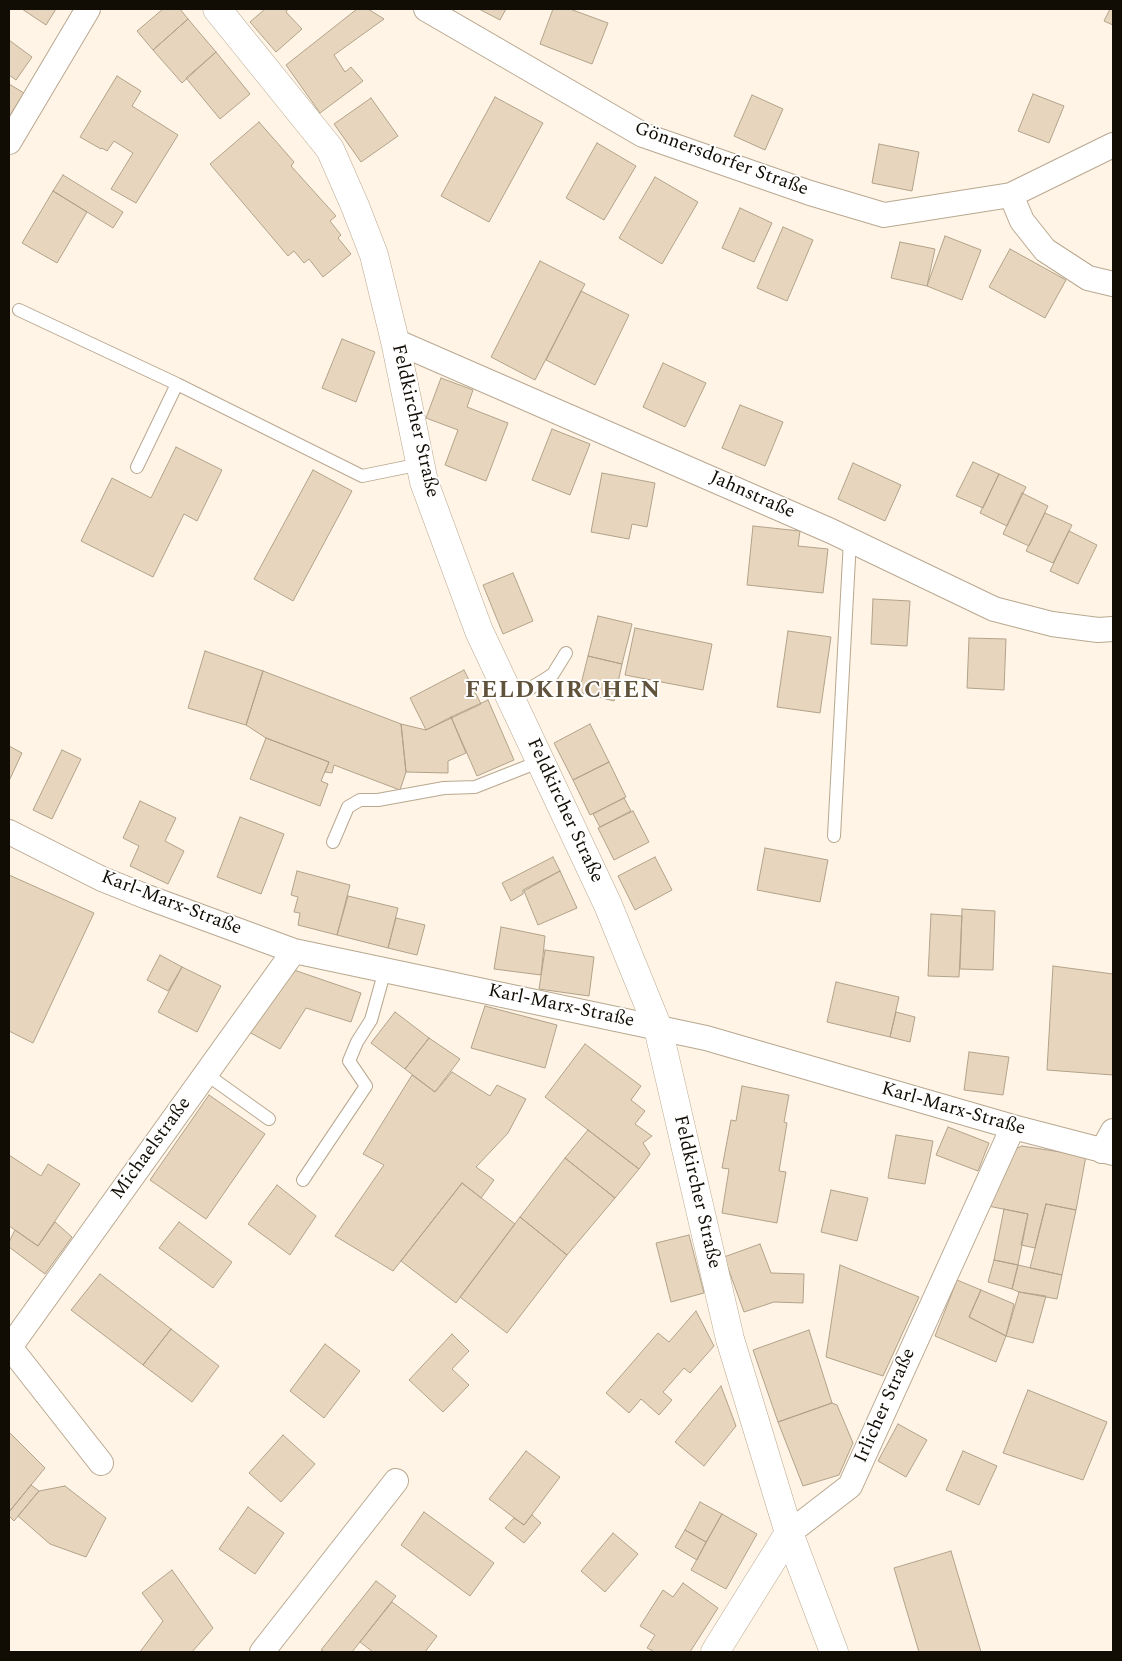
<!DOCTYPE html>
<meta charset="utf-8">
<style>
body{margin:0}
#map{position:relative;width:1122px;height:1661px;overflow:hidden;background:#fff4e5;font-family:Spectral,serif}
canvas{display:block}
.frame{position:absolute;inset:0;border:10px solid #110c04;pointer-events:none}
</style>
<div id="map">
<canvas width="1122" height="1661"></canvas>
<div class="frame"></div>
</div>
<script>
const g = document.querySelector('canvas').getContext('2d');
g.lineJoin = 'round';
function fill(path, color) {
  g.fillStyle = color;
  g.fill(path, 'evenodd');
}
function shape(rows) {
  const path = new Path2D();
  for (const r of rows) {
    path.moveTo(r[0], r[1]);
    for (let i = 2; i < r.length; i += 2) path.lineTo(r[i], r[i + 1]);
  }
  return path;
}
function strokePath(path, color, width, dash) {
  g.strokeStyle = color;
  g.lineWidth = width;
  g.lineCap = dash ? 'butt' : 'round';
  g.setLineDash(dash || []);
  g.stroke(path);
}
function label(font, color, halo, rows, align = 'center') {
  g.font = font + ' Spectral,serif';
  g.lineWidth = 4;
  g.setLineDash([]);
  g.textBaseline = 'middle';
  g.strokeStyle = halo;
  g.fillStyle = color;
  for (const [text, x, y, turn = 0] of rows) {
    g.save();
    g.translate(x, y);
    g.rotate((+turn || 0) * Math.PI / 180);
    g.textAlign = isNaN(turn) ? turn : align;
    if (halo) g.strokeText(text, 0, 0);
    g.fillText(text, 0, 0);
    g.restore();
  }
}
const building = shape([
 [22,9,56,9,46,25,22,9],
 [163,9,180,9,188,19,153,50,137,31,163,9],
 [265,9,288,9,286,12,302,29,276,52,250,22,265,9],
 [357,9,368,9,384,19,334,55,345,72,351,67,363,81,320,113,286,65,357,9],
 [479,9,506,9,500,20,479,9],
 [553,9,570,9,608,23,592,64,540,44,553,9],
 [1110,9,1113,9,1113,25,1104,21,1110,9],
 [188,19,216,52,182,83,153,50,188,19],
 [9,40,32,57,16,80,9,75,9,40],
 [216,52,250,94,220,119,186,78,216,52],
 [117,76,141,91,132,106,178,135,136,203,111,189,133,153,114,141,107,151,102,148,101,149,80,137,117,76],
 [9,84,24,93,9,117,9,84],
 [1033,94,1064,106,1049,143,1018,131,1033,94],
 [752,95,783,109,765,150,734,136,752,95],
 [495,97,543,123,489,222,441,196,495,97],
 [371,98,398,136,361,162,334,124,371,98],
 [259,122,294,162,291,166,336,216,330,221,341,235,338,238,351,254,323,277,309,259,304,263,294,251,288,256,210,164,259,122],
 [597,143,636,166,604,220,566,198,597,143],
 [879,144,919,152,912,191,872,183,879,144],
 [63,175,123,212,113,228,53,191,63,175],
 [655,177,698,202,662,264,619,238,655,177],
 [53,191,87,212,57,263,22,243,53,191],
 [740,208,772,223,754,262,722,248,740,208],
 [783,227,813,240,787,301,757,288,783,227],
 [945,236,981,250,962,300,927,286,945,236],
 [900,242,935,249,927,286,891,278,900,242],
 [1010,249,1066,280,1045,318,989,287,1010,249],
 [540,261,585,284,535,380,491,357,540,261],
 [581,291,629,315,595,385,546,360,581,291],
 [342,339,375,352,356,402,322,388,342,339],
 [663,363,706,383,685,427,643,407,663,363],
 [441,378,473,390,467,407,508,423,486,481,445,465,458,430,426,418,441,378],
 [740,405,783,422,765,466,722,448,740,405],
 [552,429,590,444,570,495,532,480,552,429],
 [176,447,222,470,197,521,184,514,153,577,81,541,112,478,151,498,176,447],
 [973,462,999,474,983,508,956,496,973,462],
 [853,463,901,485,885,521,838,499,853,463],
 [313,470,352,491,293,601,254,579,313,470],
 [602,473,655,483,647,527,632,524,629,539,591,532,602,473],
 [999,474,1026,487,1007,526,980,513,999,474],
 [1022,493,1048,506,1029,546,1003,534,1022,493],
 [1045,513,1072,525,1053,563,1026,551,1045,513],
 [753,526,800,531,798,546,828,549,823,593,747,585,753,526],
 [1069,531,1097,545,1078,584,1050,571,1069,531],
 [513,573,533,621,503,634,483,585,513,573],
 [873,599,910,601,907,646,871,644,873,599],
 [598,616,632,624,622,664,588,656,598,616],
 [635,628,712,644,703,690,625,675,635,628],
 [788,631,831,637,820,713,777,707,788,631],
 [969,638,1006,639,1004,690,967,688,969,638],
 [205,651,263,671,246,725,188,708,205,651],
 [588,656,622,664,614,701,579,692,588,656],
 [464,670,481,704,426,730,410,698,464,670],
 [263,671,401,724,406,772,400,790,334,765,332,773,325,772,329,762,266,738,246,725,263,671],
 [488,700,514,760,477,776,451,717,488,700],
 [451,717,466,753,448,761,448,773,406,772,401,724,426,730,451,717],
 [590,724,609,762,573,780,554,743,590,724],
 [266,738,329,762,321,781,328,784,320,806,250,779,266,738],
 [9,746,22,753,9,781,9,746],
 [62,750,81,759,52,819,33,810,62,750],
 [609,762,626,797,590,815,573,780,609,762],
 [624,798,631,811,600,827,593,814,624,798],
 [140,801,176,818,165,841,184,851,168,884,130,866,139,846,123,838,140,801],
 [633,811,649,842,614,860,598,828,633,811],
 [240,817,284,834,261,894,217,877,240,817],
 [765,848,828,860,820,902,757,890,765,848],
 [553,857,560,871,523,890,523,894,511,901,502,883,553,857],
 [655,857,672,890,635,910,618,876,655,857],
 [297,871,350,885,337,935,298,925,300,913,294,912,298,897,291,895,297,871],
 [560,871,577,908,538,925,524,891,560,871],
 [9,875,94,913,33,1043,9,1031,9,875],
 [348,896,398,908,388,948,337,935,348,896],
 [962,909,995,911,993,970,960,969,962,909],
 [931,914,962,916,959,977,928,976,931,914],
 [396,918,425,925,417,955,388,948,396,918],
 [501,927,545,936,541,975,494,969,501,927],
 [545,950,594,957,589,996,539,989,545,950],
 [160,955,182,967,168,991,147,980,160,955],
 [1053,966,1113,974,1113,1075,1047,1070,1053,966],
 [182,967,221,986,197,1032,158,1012,182,967],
 [291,969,361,993,351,1022,306,1008,280,1049,249,1032,291,969],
 [836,982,899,997,890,1037,827,1022,836,982],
 [485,1006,557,1025,545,1068,471,1048,485,1006],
 [395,1012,429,1038,405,1069,371,1043,395,1012],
 [896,1012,915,1017,910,1042,890,1037,896,1012],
 [429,1038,460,1059,435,1092,405,1069,429,1038],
 [585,1044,641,1086,631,1100,645,1111,635,1124,652,1136,643,1143,650,1154,639,1169,545,1097,585,1044],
 [969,1052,1009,1057,1003,1095,964,1090,969,1052],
 [452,1072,490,1096,497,1085,526,1099,508,1133,476,1167,494,1180,481,1198,462,1183,393,1271,335,1236,384,1165,363,1154,412,1075,435,1092,452,1072],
 [742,1086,789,1095,784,1122,787,1123,779,1171,786,1172,777,1223,722,1213,729,1169,722,1168,731,1120,736,1121,742,1086],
 [209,1095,265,1134,206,1219,150,1180,209,1095],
 [948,1127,989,1143,978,1171,936,1155,948,1127],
 [588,1130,639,1169,615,1198,565,1158,588,1130],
 [896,1135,933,1141,925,1184,888,1178,896,1135],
 [1022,1146,1086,1156,1076,1210,1046,1204,1035,1248,1021,1245,1028,1214,988,1206,1011,1151,1022,1146],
 [9,1155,41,1176,48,1164,80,1184,38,1246,9,1226,9,1155],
 [565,1158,615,1198,567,1255,520,1217,565,1158],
 [462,1183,515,1224,456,1303,401,1261,462,1183],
 [277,1185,316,1216,290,1255,248,1224,277,1185],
 [831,1190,868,1198,857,1241,821,1232,831,1190],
 [1046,1204,1076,1210,1062,1275,1030,1268,1046,1204],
 [1004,1209,1028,1214,1018,1265,994,1260,1004,1209],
 [520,1217,567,1255,507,1333,460,1297,520,1217],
 [55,1222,72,1237,45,1274,9,1247,9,1242,15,1230,38,1246,55,1222],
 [179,1222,232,1262,213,1288,159,1248,179,1222],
 [689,1235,704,1293,671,1302,656,1243,689,1235],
 [760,1244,771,1273,804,1274,803,1303,774,1302,744,1312,724,1257,760,1244],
 [994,1260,1018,1265,1012,1289,988,1282,994,1260],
 [840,1265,919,1297,883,1376,826,1357,840,1265],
 [1018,1265,1062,1275,1057,1299,1019,1292,1012,1289,1018,1265],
 [100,1274,171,1329,143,1365,71,1310,100,1274],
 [957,1280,981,1290,969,1317,1006,1336,996,1362,935,1336,957,1280],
 [981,1290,1014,1304,1006,1336,969,1317,981,1290],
 [1019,1292,1046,1296,1033,1343,1006,1336,1019,1292],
 [696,1311,714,1346,690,1373,684,1368,663,1392,672,1400,659,1415,641,1399,629,1413,606,1393,658,1333,669,1342,696,1311],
 [171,1329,219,1366,192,1402,143,1365,171,1329],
 [809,1330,832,1403,778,1422,753,1350,809,1330],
 [452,1334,469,1351,452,1369,469,1385,443,1412,409,1380,452,1334],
 [325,1344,360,1371,324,1418,290,1391,325,1344],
 [721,1386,736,1426,704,1466,675,1442,721,1386],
 [1028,1390,1107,1422,1083,1480,1003,1453,1028,1390],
 [832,1403,837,1405,853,1443,839,1475,803,1486,778,1422,832,1403],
 [898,1424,927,1440,906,1477,878,1461,898,1424],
 [9,1432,45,1468,9,1512,9,1432],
 [283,1435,315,1464,281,1502,249,1473,283,1435],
 [526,1451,560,1477,524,1525,489,1499,526,1451],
 [963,1451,997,1466,979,1505,946,1490,963,1451],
 [31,1485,39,1491,14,1521,9,1516,9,1512,31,1485],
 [65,1486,106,1518,86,1557,50,1544,18,1516,39,1491,65,1486],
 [700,1502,722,1514,706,1542,685,1530,700,1502],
 [248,1507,284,1533,255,1574,219,1549,248,1507],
 [424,1512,494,1563,470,1596,401,1545,424,1512],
 [722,1514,757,1534,726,1589,691,1570,722,1514],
 [532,1515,541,1523,524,1543,505,1528,514,1518,524,1525,532,1515],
 [685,1530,706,1542,697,1560,675,1547,685,1530],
 [613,1533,638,1554,605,1592,581,1571,613,1533],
 [951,1551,981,1652,919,1652,894,1568,951,1551],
 [172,1570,213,1628,192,1652,140,1652,163,1621,142,1593,172,1570],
 [376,1581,396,1596,352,1652,325,1652,321,1650,376,1581],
 [683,1583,718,1608,690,1652,655,1652,647,1648,655,1635,640,1626,663,1590,673,1597,683,1583],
 [392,1602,437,1636,425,1652,373,1652,360,1642,392,1602]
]);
const service = shape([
 [19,310,177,384],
 [137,467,177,384,362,476,421,464],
 [512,699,544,680,553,674,566,653],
 [834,836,850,540],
 [333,842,348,807,360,800,378,800,444,788,475,787,541,761],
 [206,1074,269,1119],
 [303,1180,366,1086,349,1061,357,1042,371,1020,385,970]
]);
const minor = shape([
 [426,9,643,135,810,193,884,215,1011,195,1113,145],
 [9,142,88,9],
 [1011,195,1022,221,1045,250,1088,278,1113,284],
 [395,341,831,531,994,609,1052,624,1098,630,1113,629],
 [9,832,102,879,147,897,294,951,706,1038,1013,1127,1113,1153],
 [1102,1151,1113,1131],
 [9,1346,101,1463],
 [10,1347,294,951],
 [789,1533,850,1486,1013,1127],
 [262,1652,396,1481]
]);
const tertiary = shape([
 [217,9,330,149,355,206,374,255,395,341,424,482,479,631,608,905,658,1028,730,1339,789,1533,834,1652],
 [715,1652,789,1533]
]);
const streetNames = [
 ["Gönnersdorfer Straße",721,160,20],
 ["Feldkircher Straße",414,421,77],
 ["Jahnstraße",752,496,24],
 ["Feldkircher Straße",564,811,65],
 ["Karl-Marx-Straße",171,904,21],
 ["Karl-Marx-Straße",561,1007,12],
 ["Karl-Marx-Straße",953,1110,16],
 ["Michaelstraße",152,1149,-54],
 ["Feldkircher Straße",696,1192,77],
 ["Irlicher Straße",886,1406,-66]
];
const districtNames = [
 ["FELDKIRCHEN",563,692]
];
fill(building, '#e7d6bd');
strokePath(building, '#b2a28a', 1);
strokePath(service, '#b9a890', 14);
strokePath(minor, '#b9a890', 26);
strokePath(tertiary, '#b9a890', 29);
strokePath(service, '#fff', 12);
strokePath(minor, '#fff', 24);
strokePath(tertiary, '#fff', 28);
label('19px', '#110c04', '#fff', streetNames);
g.letterSpacing = '1px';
label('bold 24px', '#61523c', '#fff', districtNames);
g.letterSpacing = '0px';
</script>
